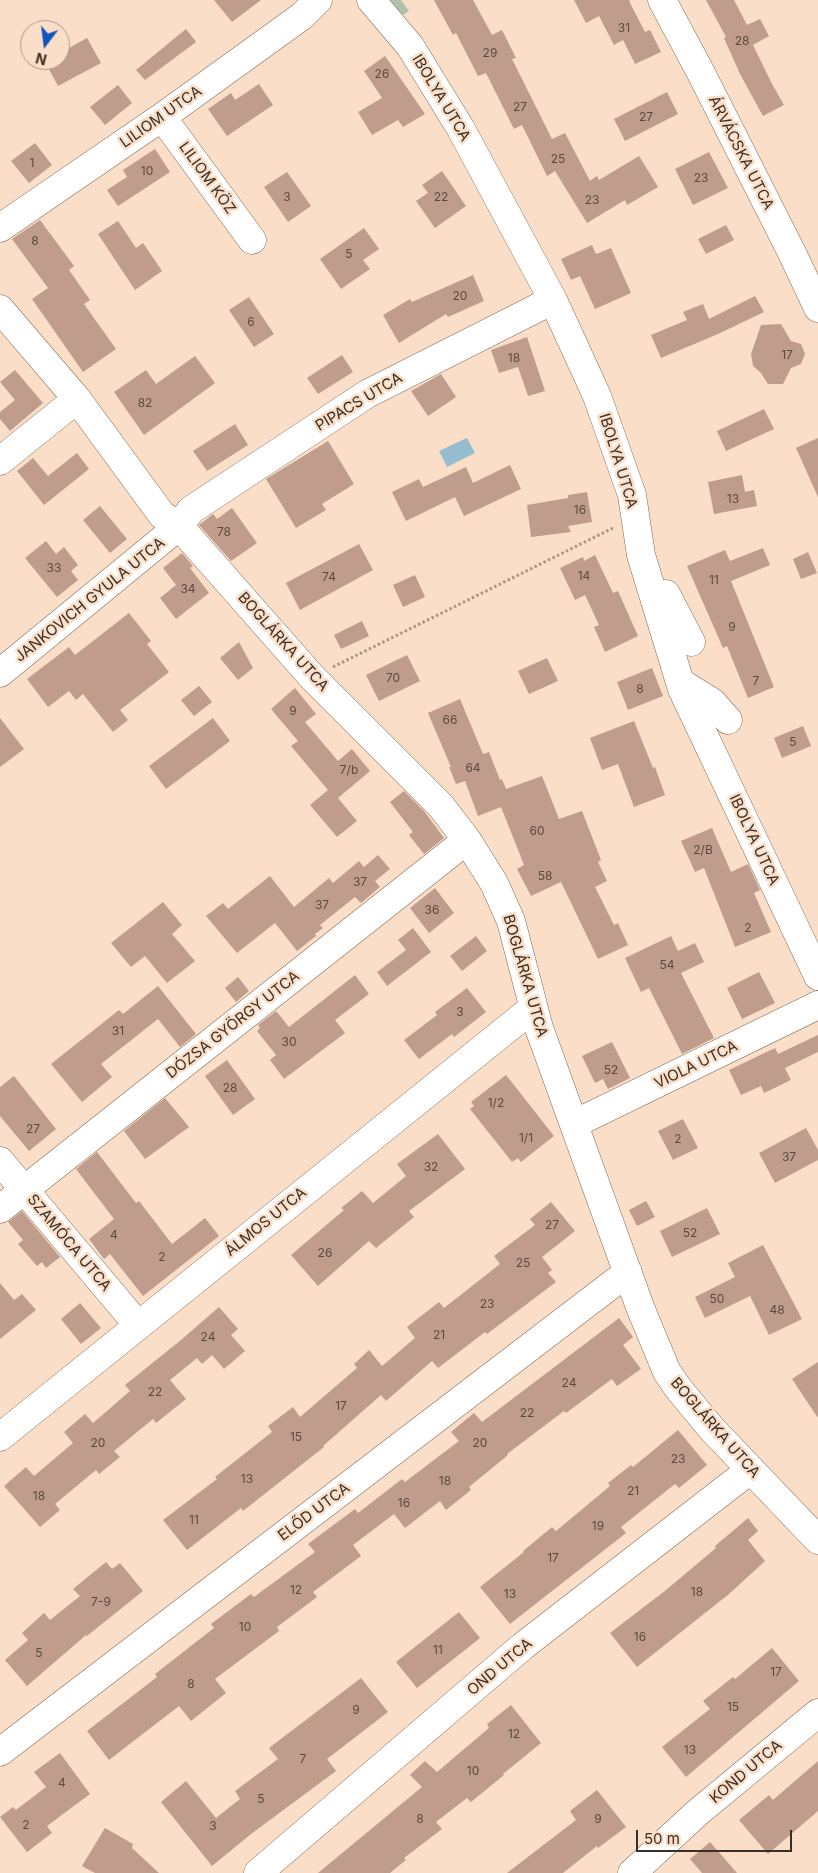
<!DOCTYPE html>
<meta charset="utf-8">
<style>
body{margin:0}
#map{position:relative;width:818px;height:1873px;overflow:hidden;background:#fadec7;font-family:Inter,sans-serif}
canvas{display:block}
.north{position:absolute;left:20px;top:20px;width:50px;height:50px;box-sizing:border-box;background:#fadec7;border:1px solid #ad9887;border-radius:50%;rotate:195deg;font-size:14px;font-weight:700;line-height:20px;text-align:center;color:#3a2f26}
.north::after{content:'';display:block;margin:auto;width:18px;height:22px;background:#1454bf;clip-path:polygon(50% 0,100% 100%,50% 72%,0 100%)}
.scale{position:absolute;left:636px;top:1830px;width:156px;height:22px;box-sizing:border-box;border:2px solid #3a2f26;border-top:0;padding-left:6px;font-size:15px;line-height:18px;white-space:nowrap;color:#3a2f26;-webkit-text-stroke:4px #fadec7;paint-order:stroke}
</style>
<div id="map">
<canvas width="818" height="1873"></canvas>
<div class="north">N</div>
<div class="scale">50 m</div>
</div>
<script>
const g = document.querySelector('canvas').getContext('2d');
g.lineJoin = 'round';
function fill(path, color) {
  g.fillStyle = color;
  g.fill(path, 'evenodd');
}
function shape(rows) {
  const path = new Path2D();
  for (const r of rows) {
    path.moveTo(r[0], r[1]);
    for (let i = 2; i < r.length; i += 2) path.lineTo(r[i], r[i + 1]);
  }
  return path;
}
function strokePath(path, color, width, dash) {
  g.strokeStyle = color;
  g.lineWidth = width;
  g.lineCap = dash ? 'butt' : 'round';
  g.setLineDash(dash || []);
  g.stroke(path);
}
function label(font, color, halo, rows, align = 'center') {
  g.font = font + ' Inter,sans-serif';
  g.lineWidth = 5;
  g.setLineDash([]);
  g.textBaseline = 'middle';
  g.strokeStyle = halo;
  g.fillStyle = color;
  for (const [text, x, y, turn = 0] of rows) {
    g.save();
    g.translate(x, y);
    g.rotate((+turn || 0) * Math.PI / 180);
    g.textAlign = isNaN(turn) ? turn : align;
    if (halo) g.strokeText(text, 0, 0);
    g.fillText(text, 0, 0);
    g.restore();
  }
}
const green = shape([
 [386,0,401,0,409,11,403,15]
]);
const water = shape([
 [467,438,475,453,447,467,439,451]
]);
const building = shape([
 [214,0,261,0,232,22],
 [434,0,473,0,492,35,502,30,516,58,512,59,552,139,565,133,590,181,597,176,599,180,639,156,658,187,627,205,625,200,587,223,555,171,547,176,522,125,514,129,486,73,478,76,456,33,453,35],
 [574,0,631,0,629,1,645,32,650,30,661,52,635,64,623,40,614,45,599,16,586,23],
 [706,0,734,0,747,25,760,19,769,36,753,45,771,82,784,105,763,116,740,74,724,38,726,37],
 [186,29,196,42,145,80,136,70],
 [87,38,101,63,58,86,44,60,60,60,60,53],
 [385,56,425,114,403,127,398,120,372,135,358,112,382,98,364,71],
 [259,84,273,105,227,136,208,109,231,93,235,100],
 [118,85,132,103,105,125,90,107],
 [667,92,678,114,625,141,614,119],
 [35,143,52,165,29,183,11,161],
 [155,149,170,172,118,206,107,190,127,177,123,170],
 [709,152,728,188,693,205,675,169],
 [442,171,466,206,435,228,416,201,428,193,422,185],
 [287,172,311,206,288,222,264,187],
 [40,220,74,266,69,270,90,300,84,304,116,349,83,372,32,299,48,288,12,239],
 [118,221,136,248,143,243,162,271,135,290,98,234],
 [726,225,734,240,706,254,698,239],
 [364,228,379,249,363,260,370,269,341,289,320,259],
 [592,245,596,254,611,248,631,293,595,309,580,276,571,280,561,259],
 [473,275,484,301,448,317,446,314,399,343,383,315,410,299,412,302],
 [755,296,764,312,718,334,661,358,651,335,687,320,683,312,703,304,709,319],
 [249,297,274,334,254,347,229,310],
 [781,324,791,341,801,344,805,354,801,364,791,368,783,384,768,384,761,373,753,366,751,354,761,325],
 [527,337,545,391,528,396,518,367,499,373,491,350],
 [342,355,353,372,318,394,307,378],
 [195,356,215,383,144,435,114,392,146,370,156,384],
 [15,370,43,403,10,431,0,419,0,412,15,400,0,382],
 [441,374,456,397,428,416,411,391],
 [764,409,774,429,726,451,717,431],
 [235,424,248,445,207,471,193,451],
 [818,438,818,497,796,448],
 [328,441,354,484,322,504,326,510,296,528,266,479],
 [77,453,89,469,44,505,17,471,33,458,48,476],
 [510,465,521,489,464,516,455,497,406,521,392,492,419,479,423,487,466,467,473,483],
 [742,475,745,492,754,490,757,506,714,514,708,482],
 [587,492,592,522,568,526,571,532,531,537,527,505,568,498,568,495],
 [100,506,127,539,110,553,83,520],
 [232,508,257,543,231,561,199,525,213,514,217,519],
 [46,541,56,554,64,547,78,565,71,571,78,580,57,597,25,558],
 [359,544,373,570,300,610,286,583],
 [763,548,770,565,731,581,774,687,748,698,727,646,723,648,687,566,725,550,730,561],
 [808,552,817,573,801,579,793,559],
 [182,553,193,566,190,568,209,593,176,619,160,598,176,585,163,568],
 [595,555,613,593,618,591,638,636,605,652,594,627,599,625,585,595,575,600,560,568,583,557,584,561],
 [415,575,425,597,403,607,393,585],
 [129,613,151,641,147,644,169,672,120,710,128,720,113,732,83,694,76,700,69,691,48,707,27,679,69,647,75,655],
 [362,621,369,636,341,649,334,635],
 [239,642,253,668,238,680,220,658],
 [407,655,420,681,379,701,366,675],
 [547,658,558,681,529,694,518,671],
 [652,668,663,696,628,710,617,682],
 [199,686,212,702,194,716,181,700],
 [295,688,316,714,305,722,338,761,352,749,370,771,338,798,357,821,337,837,310,805,328,790,291,746,298,741,271,709],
 [460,699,483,754,489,752,500,780,502,779,506,789,542,776,559,819,582,811,601,860,598,862,607,881,595,887,614,925,618,923,628,945,598,959,561,882,531,896,517,869,524,865,501,807,478,816,465,781,456,784,449,767,451,767,428,713],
 [0,718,24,749,0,767],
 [213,718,230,741,166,789,149,766],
 [634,721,653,768,655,767,665,795,634,807,618,764,602,770,590,738],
 [803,726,811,746,782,758,774,738],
 [404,791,424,811,444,838,424,854,409,835,413,832,390,802],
 [712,828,731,872,748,864,760,890,754,893,771,932,735,947,704,868,695,872,681,841],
 [378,855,390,869,375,881,380,887,361,903,355,897,320,925,323,928,315,934,316,936,297,951,275,923,237,953,206,916,223,903,228,909,270,876,294,907,329,878,333,883,359,861,364,867],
 [435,888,454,913,429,933,410,908],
 [163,902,182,925,172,934,195,961,167,983,145,956,131,967,111,943],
 [413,928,431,952,387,986,377,972,406,950,398,940],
 [476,936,487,951,462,971,450,956],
 [671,936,678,951,695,943,704,962,681,973,714,1038,682,1054,649,988,641,992,625,958],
 [759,972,775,1003,742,1019,727,988],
 [355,975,369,994,335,1020,345,1033,284,1079,270,1060,276,1055,257,1031,260,1028,258,1025,276,1011,289,1027],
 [238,977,249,991,236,1002,225,988],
 [158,986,196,1034,180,1047,158,1019,101,1064,112,1077,82,1102,51,1064,119,1010,123,1014],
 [467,988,486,1012,454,1037,452,1034,419,1059,404,1040,437,1015,435,1012],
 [818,1035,818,1052,785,1068,791,1080,764,1093,761,1086,741,1095,729,1070,775,1048,778,1054],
 [612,1042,630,1078,608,1089,603,1079,595,1083,582,1056],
 [227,1060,255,1099,233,1115,205,1076],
 [506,1075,554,1136,521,1162,518,1158,512,1162,470,1109,474,1106,471,1102],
 [14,1076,56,1129,29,1151,0,1116,0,1087],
 [165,1098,189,1127,145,1159,124,1131],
 [683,1119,698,1148,673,1160,658,1131],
 [806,1128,818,1150,818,1160,775,1183,759,1153],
 [438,1134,465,1169,409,1211,414,1217,376,1248,369,1241,318,1286,291,1255,344,1210,341,1208,362,1191,373,1203,406,1176,397,1164],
 [97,1152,136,1203,139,1201,172,1244,205,1218,219,1236,143,1296,110,1254,104,1259,89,1239,114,1219,76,1169],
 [646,1201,655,1217,637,1226,629,1210],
 [551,1202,575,1231,542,1257,552,1270,548,1273,556,1282,487,1334,485,1332,438,1368,432,1361,386,1401,381,1395,323,1446,324,1447,243,1511,241,1508,187,1550,163,1520,217,1479,215,1477,272,1432,268,1426,293,1407,300,1417,357,1368,354,1364,369,1350,382,1366,415,1338,407,1327,439,1302,444,1308,500,1264,494,1256,535,1225,530,1219],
 [707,1208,720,1234,672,1257,660,1231],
 [22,1211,60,1257,46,1268,42,1262,37,1266,18,1244,23,1240,8,1222],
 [763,1245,802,1319,769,1335,750,1296,705,1318,695,1297,735,1277,728,1263],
 [0,1283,14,1300,22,1294,36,1310,0,1339],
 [80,1303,101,1328,81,1344,61,1319],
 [219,1307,238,1329,231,1335,245,1351,224,1369,212,1355,202,1364,197,1358,170,1380,186,1399,156,1423,153,1419,114,1451,120,1457,99,1474,96,1470,55,1504,60,1510,40,1527,4,1486,26,1467,34,1476,73,1443,64,1432,85,1414,93,1423,130,1391,125,1385,181,1340],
 [619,1318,633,1337,623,1345,641,1369,617,1386,612,1379,566,1413,564,1411,507,1454,508,1455,469,1487,471,1490,446,1510,440,1501,405,1528,394,1514,353,1545,361,1556,313,1592,317,1597,277,1627,279,1631,215,1679,226,1693,191,1721,179,1706,109,1760,87,1731,157,1677,155,1674,214,1628,211,1624,251,1594,254,1597,315,1552,308,1544,355,1509,358,1513,402,1479,405,1482,459,1441,451,1432,474,1413,482,1422],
 [818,1362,818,1418,792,1379],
 [678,1430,707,1465,679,1488,675,1484,621,1527,626,1533,510,1624,480,1587,524,1552,523,1551,552,1527,556,1531,610,1486,608,1483,631,1465,633,1467],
 [748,1518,758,1531,748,1540,765,1561,729,1594,637,1667,610,1633,666,1590,716,1548,715,1546],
 [106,1562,112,1569,120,1563,143,1591,87,1636,86,1635,27,1686,5,1660,28,1640,22,1633,44,1613,50,1620,80,1596,73,1589],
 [459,1612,480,1638,417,1688,396,1662],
 [772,1648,799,1681,686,1777,662,1747,710,1709,703,1701,733,1677,735,1679],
 [361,1678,388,1712,327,1759,336,1771,251,1834,212,1866,161,1802,186,1781,216,1818,240,1799,235,1791,278,1759,269,1748],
 [511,1705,541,1743,503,1774,504,1775,471,1802,467,1798,436,1822,442,1829,404,1858,406,1860,390,1873,318,1873,422,1787,410,1775,425,1761,437,1772,489,1728,487,1724],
 [60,1753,90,1794,47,1826,52,1833,27,1852,0,1817,13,1807,16,1810,46,1787,34,1772],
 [818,1761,818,1811,768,1854,739,1820,769,1795,773,1800],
 [597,1790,626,1827,598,1848,597,1846,563,1873,507,1873,576,1820,570,1811],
 [105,1828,133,1844,132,1848,159,1873,95,1873,82,1866],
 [710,1842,737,1873,702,1873,690,1859]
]);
const path = shape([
 [333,667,615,527]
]);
const minor = shape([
 [371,0,410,46,461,129,553,300,597,396,632,495,641,555,682,689,818,976],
 [662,0,701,73,792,253,818,308],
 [162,117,252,240],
 [0,228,162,117,302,16,318,0],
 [0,309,77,399,162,515,179,526,312,677,441,806,467,840,494,883,511,921,539,1028,640,1307,667,1372,678,1388,711,1428,818,1540],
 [0,461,77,399],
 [666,594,691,642],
 [0,673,179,526,191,510,367,394,553,300],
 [680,682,712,702,728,720],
 [574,1124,818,1005],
 [0,1161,138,1325],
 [0,1209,467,840],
 [0,1437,533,1008],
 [0,1752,628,1272],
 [258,1873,523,1646,750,1470],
 [632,1873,697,1813,818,1713]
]);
const numberNames = [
 ["31",624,28],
 ["28",742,41],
 ["29",490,53],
 ["26",382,74],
 ["27",520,107],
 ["27",646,117],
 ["25",558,159],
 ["1",32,163],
 ["10",147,171],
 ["23",701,178],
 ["3",287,197],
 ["22",441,197],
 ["23",592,200],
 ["8",35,241],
 ["5",349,254],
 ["20",460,296],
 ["6",251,322],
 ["17",787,355],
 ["18",514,358],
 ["82",145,403],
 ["13",733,499],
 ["16",580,510],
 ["78",224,532],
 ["33",54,568],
 ["14",584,576],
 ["74",329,577],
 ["11",714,580],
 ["34",188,589],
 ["9",732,627],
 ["70",393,678],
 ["7",756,681],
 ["8",640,689],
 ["9",293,711],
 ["66",450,720],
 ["5",793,742],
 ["64",473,768],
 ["7/b",349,770],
 ["60",537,831],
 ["2/B",703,850],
 ["58",545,876],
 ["37",360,882],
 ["37",322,905],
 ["36",432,910],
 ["2",748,928],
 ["54",667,965],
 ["3",460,1012],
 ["31",118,1031],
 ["30",289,1042],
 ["52",611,1070],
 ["28",230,1088],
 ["1/2",496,1103],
 ["27",33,1129],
 ["1/1",526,1138],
 ["2",678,1139],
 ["37",789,1157],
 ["32",431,1167],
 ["27",552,1225],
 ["52",690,1233],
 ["4",114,1235],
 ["26",325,1253],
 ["2",162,1257],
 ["25",523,1263],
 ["50",717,1299],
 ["23",487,1304],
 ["48",777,1310],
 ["21",439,1335],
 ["24",208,1337],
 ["24",569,1383],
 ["22",155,1392],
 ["17",341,1406],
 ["22",527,1413],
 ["15",296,1437],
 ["20",98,1443],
 ["20",480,1443],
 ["23",678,1459],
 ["13",247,1479],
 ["18",445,1481],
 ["21",633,1491],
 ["18",39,1496],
 ["16",404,1503],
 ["11",194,1520],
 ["19",598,1526],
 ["17",553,1558],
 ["12",296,1590],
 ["18",697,1592],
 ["13",510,1594],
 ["7-9",101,1602],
 ["10",245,1627],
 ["16",640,1637],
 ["11",438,1650],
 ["5",39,1653],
 ["17",776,1672],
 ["8",191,1684],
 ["15",733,1707],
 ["9",356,1710],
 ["12",514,1734],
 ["13",690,1750],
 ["7",303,1759],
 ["10",473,1771],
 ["4",62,1783],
 ["5",261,1799],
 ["8",420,1819],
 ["9",598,1819],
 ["2",26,1825],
 ["3",213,1826]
];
const streetNames = [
 ["IBOLYA UTCA",441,98,59],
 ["LILIOM UTCA",161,117,-35],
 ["ÁRVÁCSKA UTCA",741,153,63],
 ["LILIOM KÖZ",207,178,54],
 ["PIPACS UTCA",359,402,-31],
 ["IBOLYA UTCA",618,461,73],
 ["JANKOVICH GYULA UTCA",90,600,-39],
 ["BOGLÁRKA UTCA",283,642,48],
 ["IBOLYA UTCA",754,840,65],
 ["BOGLÁRKA UTCA",525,976,74],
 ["DÓZSA GYÖRGY UTCA",233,1025,-38],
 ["VIOLA UTCA",696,1065,-26],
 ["ÁLMOS UTCA",266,1222,-39],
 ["SZAMÓCA UTCA",69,1243,50],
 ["BOGLÁRKA UTCA",715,1428,49],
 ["ELŐD UTCA",314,1512,-37],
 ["OND UTCA",500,1667,-40],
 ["KOND UTCA",746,1772,-40]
];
fill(green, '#b2c1ae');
fill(water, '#96bdcf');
fill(building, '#c09c8c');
strokePath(minor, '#856c57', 29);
strokePath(path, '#ab9685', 3, [2.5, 2.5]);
strokePath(minor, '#fff', 28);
label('12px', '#5c4a40', null, numberNames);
label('15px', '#3a2f26', '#fadec7', streetNames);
</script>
